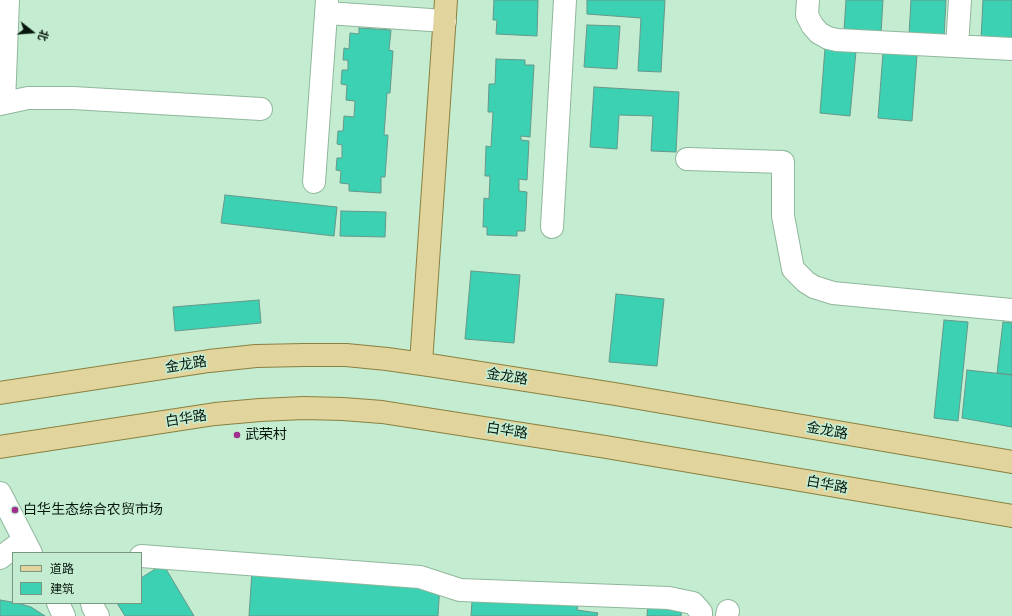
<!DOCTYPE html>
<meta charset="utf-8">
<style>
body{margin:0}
#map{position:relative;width:1012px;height:616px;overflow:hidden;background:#c3ecd0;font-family:"Noto Serif","Noto Sans SC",serif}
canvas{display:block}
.legend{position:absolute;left:12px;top:552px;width:130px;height:52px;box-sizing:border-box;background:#c3ecd0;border:1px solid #799783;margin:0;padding:5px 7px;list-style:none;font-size:12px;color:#09180f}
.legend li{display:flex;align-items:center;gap:8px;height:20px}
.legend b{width:20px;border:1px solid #799783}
.north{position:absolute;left:12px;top:12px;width:40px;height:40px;-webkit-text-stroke:3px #c3ecd0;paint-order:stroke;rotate:107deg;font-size:11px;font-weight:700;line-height:16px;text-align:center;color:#09180f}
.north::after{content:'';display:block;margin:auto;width:14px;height:18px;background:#09180f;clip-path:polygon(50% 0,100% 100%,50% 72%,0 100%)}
</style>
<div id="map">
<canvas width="1012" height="616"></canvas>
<ul class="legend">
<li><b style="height:5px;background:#e2d49d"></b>道路</li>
<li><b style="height:11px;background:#3bd1b2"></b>建筑</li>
</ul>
<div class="north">北</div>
</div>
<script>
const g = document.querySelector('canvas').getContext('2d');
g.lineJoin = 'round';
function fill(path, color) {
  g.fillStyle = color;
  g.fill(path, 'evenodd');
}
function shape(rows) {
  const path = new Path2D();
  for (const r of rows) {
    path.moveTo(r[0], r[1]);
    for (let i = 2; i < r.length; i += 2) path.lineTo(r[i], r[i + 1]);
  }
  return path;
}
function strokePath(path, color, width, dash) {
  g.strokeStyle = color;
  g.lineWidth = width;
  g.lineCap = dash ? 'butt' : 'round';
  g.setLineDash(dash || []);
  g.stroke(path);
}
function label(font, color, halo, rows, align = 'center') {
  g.font = font + ' "Noto Serif","Noto Sans SC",serif';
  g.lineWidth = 3.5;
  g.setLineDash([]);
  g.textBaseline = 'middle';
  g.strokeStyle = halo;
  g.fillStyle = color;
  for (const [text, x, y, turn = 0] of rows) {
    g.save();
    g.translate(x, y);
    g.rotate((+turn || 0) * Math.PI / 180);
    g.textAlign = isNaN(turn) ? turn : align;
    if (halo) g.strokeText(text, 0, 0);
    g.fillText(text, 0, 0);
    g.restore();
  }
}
const building = shape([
 [494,0,538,0,537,36,496,34,497,20,493,20,494,0],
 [587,0,665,0,661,72,638,71,641,18,587,14,587,0],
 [846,0,883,0,881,33,844,31,846,0],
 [911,0,946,0,944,37,909,35,911,0],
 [983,0,1012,0,1012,41,981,39,983,0],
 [587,25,620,26,617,69,584,67,587,25],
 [359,28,391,30,389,50,393,51,390,93,387,93,384,135,388,135,385,177,381,177,381,193,349,191,349,184,340,183,341,171,336,170,337,158,342,158,342,145,337,144,338,131,343,131,344,116,354,117,355,101,346,100,347,85,341,84,342,70,348,70,348,60,343,60,344,48,349,49,350,33,359,34,359,28],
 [825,48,856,51,850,116,820,113,825,48],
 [883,53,917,55,912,121,878,118,883,53],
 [496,59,525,60,525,65,534,65,530,137,521,136,521,140,529,141,527,180,519,179,519,191,527,192,525,231,517,231,517,236,487,235,487,227,483,227,484,198,489,199,490,176,485,176,486,146,491,147,493,112,488,112,489,84,495,84,496,59],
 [594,87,679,92,676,152,651,151,653,116,619,115,617,149,590,147,594,87],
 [225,195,337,207,334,236,221,223,225,195],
 [341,211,386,212,385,237,340,236,341,211],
 [471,271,520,275,514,343,465,339,471,271],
 [616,294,664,299,657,366,609,362,616,294],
 [259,300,261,323,175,331,173,307,259,300],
 [944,320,968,322,958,421,934,418,944,320],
 [1003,322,1012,323,1012,375,997,373,1003,322],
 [967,370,1012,375,1012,427,962,418,967,370],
 [163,564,194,616,125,616,117,603,141,603,141,578,163,564],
 [252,571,440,583,438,616,249,616,252,571],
 [0,600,17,603,31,607,45,616,0,616,0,600],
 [472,601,578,605,577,610,598,613,597,616,471,616,472,601],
 [648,604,682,608,681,616,647,616,648,604]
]);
const minor = shape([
 [808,0,807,15,812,25,819,33,828,38,837,40,1012,49],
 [327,13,445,21],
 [957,46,960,0],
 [4,103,8,0],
 [0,104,28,98,73,98,261,109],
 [687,159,783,162,783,216,793,269,806,282,814,287,833,293,1012,310],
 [314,182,327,0],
 [552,227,565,0],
 [0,493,31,553],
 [141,556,420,577,460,590,669,598,693,603,701,612,701,616],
 [0,558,24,540],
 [58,603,64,616],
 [92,603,93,607,98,616],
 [727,616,728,611]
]);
const major = shape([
 [421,363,446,0],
 [0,393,209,361,256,356,304,355,346,355,387,359,429,365,615,394,1012,462],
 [0,447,215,414,260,410,304,408,343,409,382,412,606,447,1012,516]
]);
const markers = [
 [237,435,4,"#a02f8d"],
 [15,510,4,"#a02f8d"]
];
const streetNames = [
 ["金龙路",186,365,-9],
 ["金龙路",507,377,9],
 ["白华路",186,419,-9],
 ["白华路",507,431,9],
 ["金龙路",827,431,10],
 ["白华路",827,485,10]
];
const poiNames = [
 ["武荣村",245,435],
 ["白华生态综合农贸市场",23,510]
];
fill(building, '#3bd1b2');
strokePath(building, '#66988a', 1);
strokePath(minor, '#8fb79c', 24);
strokePath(major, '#8a8040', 24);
strokePath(minor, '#fff', 22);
strokePath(major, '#e2d49d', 22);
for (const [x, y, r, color] of markers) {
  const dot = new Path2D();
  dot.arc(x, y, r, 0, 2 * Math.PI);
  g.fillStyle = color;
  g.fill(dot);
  strokePath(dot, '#c3ecd0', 1.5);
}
label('14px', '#09180f', '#c3ecd0', streetNames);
label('14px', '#09180f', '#c3ecd0', poiNames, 'left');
</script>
